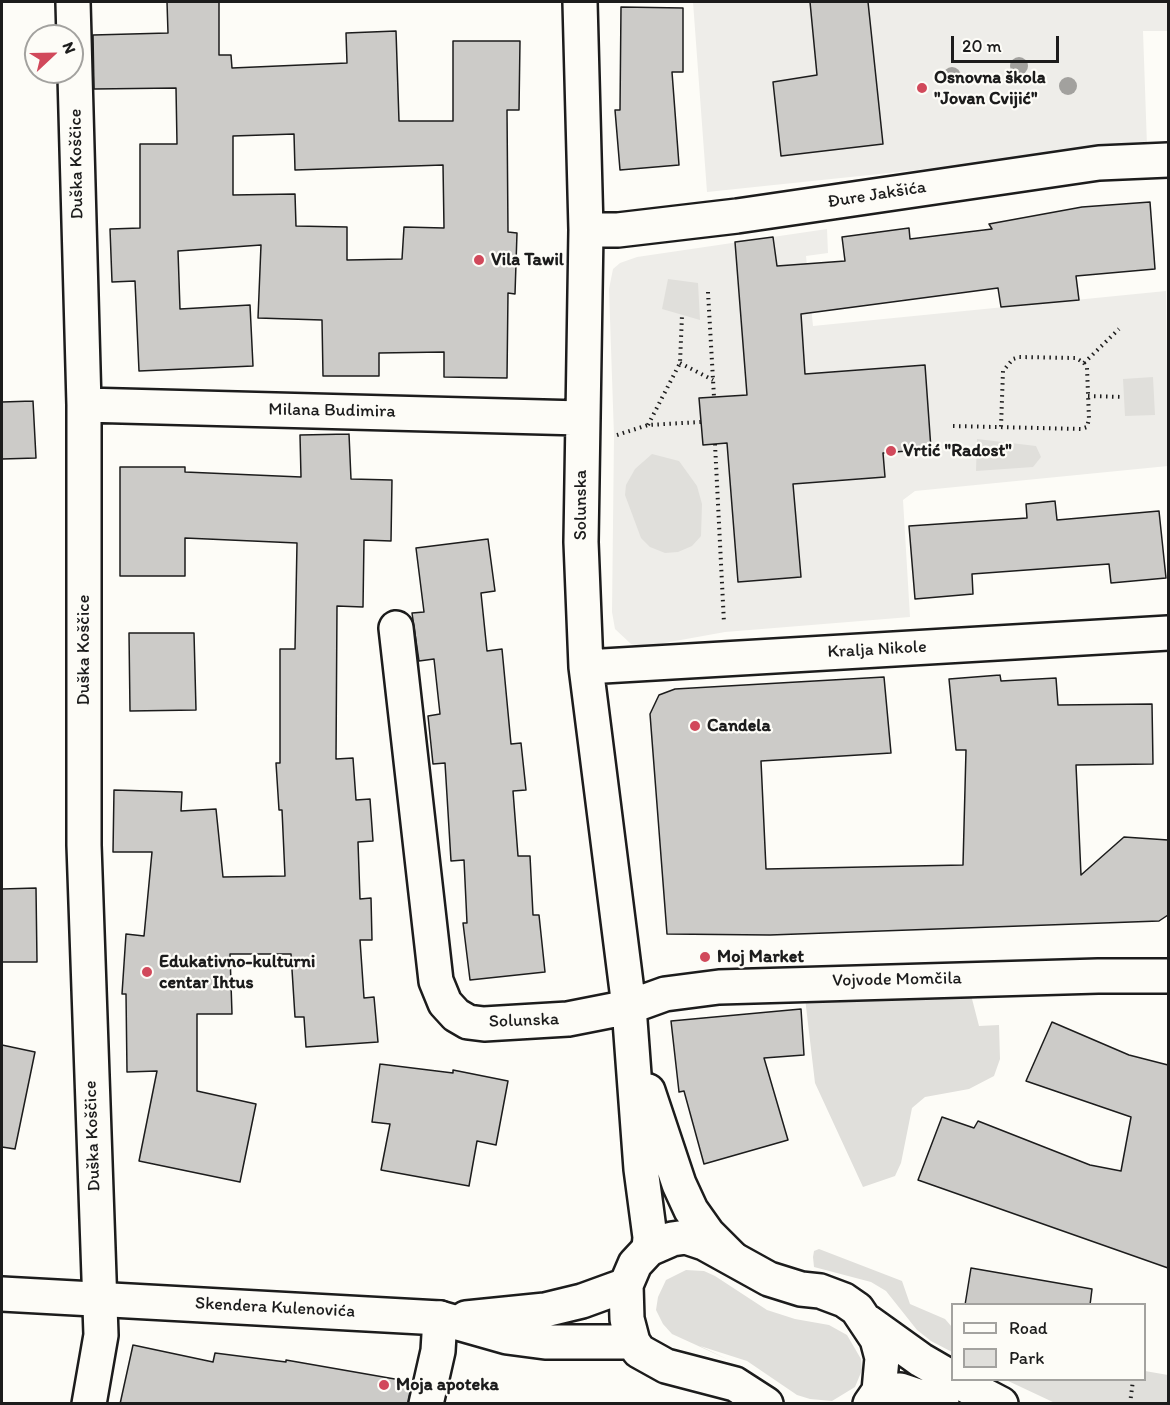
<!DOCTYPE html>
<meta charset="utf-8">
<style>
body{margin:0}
#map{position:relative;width:1170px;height:1405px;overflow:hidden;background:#fdfcf7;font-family:Itim,sans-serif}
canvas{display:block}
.frame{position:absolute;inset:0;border:3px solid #1c1c1c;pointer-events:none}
.legend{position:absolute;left:951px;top:1303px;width:195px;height:78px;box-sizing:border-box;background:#fdfcf7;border:2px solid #a3a29f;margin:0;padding:8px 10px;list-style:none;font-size:18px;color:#1c1c1c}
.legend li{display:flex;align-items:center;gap:12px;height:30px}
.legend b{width:30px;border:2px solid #a3a29f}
.north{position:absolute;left:24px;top:24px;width:60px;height:60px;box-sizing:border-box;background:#fdfcf7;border:2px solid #a3a29f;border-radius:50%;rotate:68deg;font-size:16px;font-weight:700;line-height:24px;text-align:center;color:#1c1c1c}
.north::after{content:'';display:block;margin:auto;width:21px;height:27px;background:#d1495b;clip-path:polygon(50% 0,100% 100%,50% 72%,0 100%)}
.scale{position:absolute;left:951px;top:36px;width:108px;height:27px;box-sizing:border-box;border:3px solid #1c1c1c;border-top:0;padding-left:8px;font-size:18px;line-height:21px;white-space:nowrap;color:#1c1c1c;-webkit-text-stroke:4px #fdfcf7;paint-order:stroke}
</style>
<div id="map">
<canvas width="1170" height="1405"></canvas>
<div class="frame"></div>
<ul class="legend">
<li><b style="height:8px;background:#fdfcf7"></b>Road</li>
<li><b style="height:16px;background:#e0dfdb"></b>Park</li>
</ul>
<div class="north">N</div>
<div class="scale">20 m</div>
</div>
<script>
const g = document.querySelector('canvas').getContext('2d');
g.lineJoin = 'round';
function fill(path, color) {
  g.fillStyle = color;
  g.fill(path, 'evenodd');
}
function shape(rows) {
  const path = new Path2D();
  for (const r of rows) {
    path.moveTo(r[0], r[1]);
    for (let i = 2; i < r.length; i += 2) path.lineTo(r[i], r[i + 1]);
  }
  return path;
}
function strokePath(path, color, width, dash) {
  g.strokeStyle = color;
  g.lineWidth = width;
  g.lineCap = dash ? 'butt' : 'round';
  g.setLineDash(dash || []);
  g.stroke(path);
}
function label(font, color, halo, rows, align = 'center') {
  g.font = font + ' Itim,sans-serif';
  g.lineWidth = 4.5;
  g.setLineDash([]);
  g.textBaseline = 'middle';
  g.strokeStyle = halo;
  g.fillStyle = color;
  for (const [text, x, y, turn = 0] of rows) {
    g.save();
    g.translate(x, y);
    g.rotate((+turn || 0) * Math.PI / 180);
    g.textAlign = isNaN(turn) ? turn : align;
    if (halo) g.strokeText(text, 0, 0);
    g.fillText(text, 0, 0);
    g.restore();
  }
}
const built = shape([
 [693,2,1168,2,1168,31,1143,31,1147,146,707,192],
 [827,229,828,253,806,256,813,326,1166,291,1168,466,915,491,903,500,910,617,725,632,642,647,631,644,615,629,612,612,614,436,609,289,613,269,620,263,637,257]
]);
const green = shape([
 [668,279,698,283,700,320,662,309],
 [1153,377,1155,415,1125,416,1123,379],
 [977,439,1036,446,1041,457,1033,467,976,471],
 [652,454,679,461,697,486,702,504,701,536,692,546,678,552,665,553,650,547,641,538,625,495,626,485,635,469],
 [971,995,979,1026,999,1025,1000,1059,994,1076,969,1089,925,1097,912,1108,901,1163,895,1176,863,1187,815,1083,805,998],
 [819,1249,902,1281,910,1304,945,1319,952,1327,952,1352,931,1341,917,1330,886,1291,871,1282,814,1267,813,1257,814,1251],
 [686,1270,704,1271,715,1276,767,1310,795,1319,829,1325,847,1335,861,1359,862,1370,855,1387,832,1401,810,1399,797,1395,747,1361,700,1346,729,1360,672,1334,663,1324,656,1310,658,1297,666,1280],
 [1145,1371,1168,1375,1168,1403,1055,1403,1006,1380,1144,1380]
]);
const building = shape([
 [167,2,219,2,219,55,231,55,232,68,347,63,346,33,396,31,399,121,453,121,453,41,520,41,519,110,507,110,508,232,517,233,515,294,508,293,507,378,444,377,444,352,379,353,379,376,323,376,322,320,258,318,261,245,178,251,180,309,250,305,253,366,139,371,135,281,112,282,110,229,140,228,140,144,177,144,176,88,94,89,93,35,168,33,167,2],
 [294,134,295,170,443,165,444,228,404,227,402,259,347,260,347,227,296,226,295,194,233,195,233,136,294,134],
 [810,2,868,2,883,144,781,156,773,82,817,75,810,2],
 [621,7,683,8,683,72,672,72,679,165,620,170,615,110,620,110,621,7],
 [1150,202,1155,269,1076,276,1079,300,1001,307,998,288,801,314,805,374,925,365,931,449,883,453,885,477,793,484,801,577,738,582,727,443,703,445,699,398,747,395,735,242,773,237,777,266,845,261,842,237,909,228,910,239,992,229,989,224,1082,207,1150,202],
 [33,401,36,458,2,459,2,402,33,401],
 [349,434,351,479,392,480,391,541,364,540,363,607,337,606,336,759,353,758,356,800,370,799,373,841,358,842,360,899,371,898,372,940,360,940,364,998,374,997,378,1042,306,1047,304,1017,295,1017,291,954,230,954,232,1014,197,1014,197,1091,256,1104,240,1182,139,1161,157,1071,127,1072,126,994,122,994,126,934,144,936,152,852,113,852,114,790,182,792,181,811,216,809,223,877,285,876,282,810,279,810,276,763,280,763,280,649,295,649,297,543,185,538,185,576,120,576,120,467,185,467,185,472,301,477,300,435,349,434],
 [1055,501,1057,520,1159,511,1166,578,1111,583,1109,564,972,574,973,594,915,599,909,526,1027,518,1026,504,1055,501],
 [488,539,495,591,481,593,487,651,502,649,511,744,521,743,526,790,513,791,518,856,530,856,533,915,539,915,545,972,470,980,463,923,467,923,464,860,451,861,445,763,433,764,428,716,440,714,434,659,419,661,412,613,424,612,416,548,488,539],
 [129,633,194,633,196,710,130,711,129,633],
 [1000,675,1001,681,1056,678,1058,705,1152,704,1153,764,1076,765,1081,875,1124,837,1168,840,1168,915,1159,921,770,935,667,934,650,714,659,695,675,689,884,677,891,753,761,761,766,869,963,865,966,750,956,750,949,679,1000,675],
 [36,888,37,962,2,962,2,889,36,888],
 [801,1009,804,1055,764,1058,788,1140,704,1164,684,1091,679,1092,671,1021,801,1009],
 [1052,1022,1129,1055,1168,1065,1168,1268,918,1180,942,1117,974,1128,978,1121,1090,1165,1121,1171,1131,1117,1026,1081,1052,1022],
 [2,1045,35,1052,15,1149,2,1147,2,1045],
 [380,1064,453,1073,453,1070,508,1081,496,1145,477,1141,469,1186,381,1170,390,1124,372,1122,380,1064],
 [971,1268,1092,1289,1090,1305,965,1305,971,1268],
 [133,1345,213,1362,215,1353,286,1362,286,1360,412,1382,408,1404,120,1404,133,1345]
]);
const path = shape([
 [708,292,714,397],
 [680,363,713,380],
 [1084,363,1119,329],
 [1088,396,1124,397],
 [648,425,680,363,682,315],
 [953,426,1081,429,1087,427,1089,419,1087,368,1084,363,1076,358,1019,357,1013,359,1003,371,1001,427],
 [617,435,648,425,701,422],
 [715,444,724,623],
 [1130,1404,1133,1380]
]);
const minor = shape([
 [73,2,84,405,84,845,101,1335,89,1404],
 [580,2,586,230,581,542,586,667,629,1007,641,1169,650,1237,649,1249],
 [586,230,618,230,737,216,1099,163,1168,160],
 [84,405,581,418],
 [396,628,436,981,445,1003,456,1015,468,1022,484,1024,568,1019,629,1007,665,994,719,987,1098,976,1168,976],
 [586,667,1168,633],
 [648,1091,679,1184,691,1210,708,1234,731,1257],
 [426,1404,438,1351,440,1318]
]);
const major = shape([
 [2,1294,440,1318,507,1337,545,1342,633,1342],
 [466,1318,545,1310,582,1301,626,1285],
 [868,1322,921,1360,952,1378],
 [955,1380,1001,1404],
 [879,1391,900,1390,942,1404],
 [766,1404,735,1384,666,1366,639,1351,633,1342,627,1319,626,1285,635,1264,649,1249,672,1239,686,1237,704,1243,769,1279,801,1289,820,1291,844,1300,857,1309,877,1339,882,1358,879,1391,870,1404]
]);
const trees = [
 [1019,66],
 [952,76],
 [1068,86]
];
const markers = [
 [922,88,6,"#d1495b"],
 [479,260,6,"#d1495b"],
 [891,451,6,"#d1495b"],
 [695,726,6,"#d1495b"],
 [705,957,6,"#d1495b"],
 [147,972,6,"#d1495b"],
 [384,1385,6,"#d1495b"]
];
const poiNames = [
 ["Osnovna škola",934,78],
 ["\"Jovan Cvijić\"",934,99],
 ["Vila Tawil",491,260],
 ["Vrtić \"Radost\"",903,451],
 ["Candela",707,726],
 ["Moj Market",717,957],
 ["Edukativno-kulturni",159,962],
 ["centar Ihtus",159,983],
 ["Moja apoteka",396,1385]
];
const streetNames = [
 ["Duška Koščice",77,164,-91],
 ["Đure Jakšića",877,195,-9],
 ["Milana Budimira",332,411,1],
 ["Solunska",581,505,-90],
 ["Duška Koščice",84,650,-90],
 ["Kralja Nikole",877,650,-3],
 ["Vojvode Momčila",897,980,-1],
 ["Solunska",524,1021,-2],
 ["Duška Koščice",93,1136,-92],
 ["Skendera Kulenovića",275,1308,3]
];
fill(built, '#eeede9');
fill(green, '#e0dfdb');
fill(building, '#cccbc8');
strokePath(building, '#1c1c1c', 1.5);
strokePath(minor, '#1c1c1c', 38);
strokePath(major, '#1c1c1c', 38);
strokePath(path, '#1c1c1c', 4, [1.5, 4.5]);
strokePath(minor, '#fdfcf7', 33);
strokePath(major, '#fdfcf7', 33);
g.fillStyle = '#a2a19e';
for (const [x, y] of trees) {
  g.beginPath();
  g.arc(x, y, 9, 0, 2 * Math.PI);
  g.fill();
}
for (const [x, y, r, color] of markers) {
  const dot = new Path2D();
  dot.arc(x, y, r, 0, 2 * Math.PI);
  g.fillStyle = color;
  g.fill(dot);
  strokePath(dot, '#fdfcf7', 2);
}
label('bold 18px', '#1c1c1c', '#fdfcf7', poiNames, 'left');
label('18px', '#1c1c1c', '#fdfcf7', streetNames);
</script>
